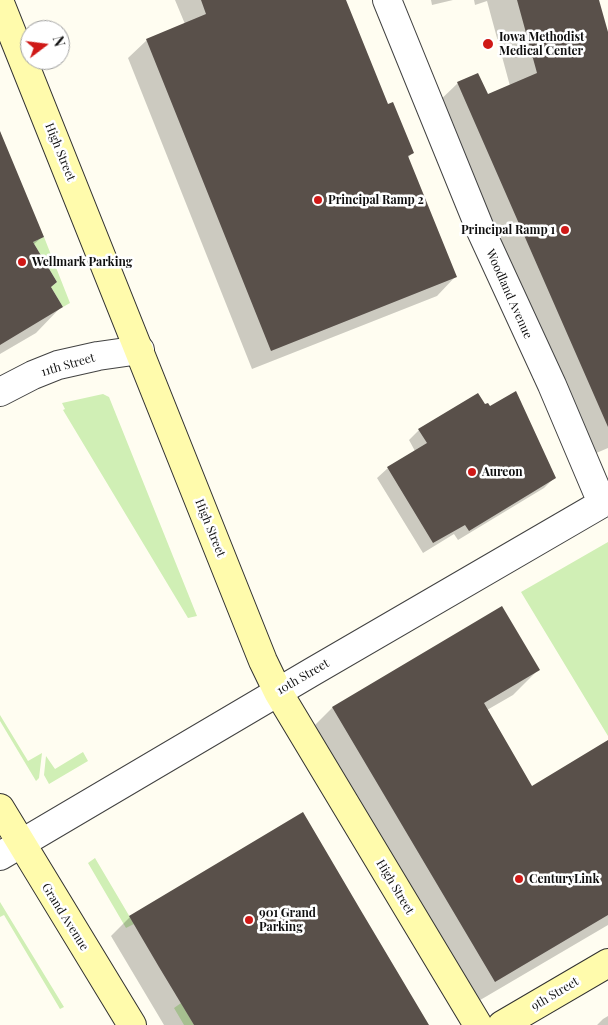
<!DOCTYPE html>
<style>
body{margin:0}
#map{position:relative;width:608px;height:1025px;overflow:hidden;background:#fffdf1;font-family:"Playfair Display",serif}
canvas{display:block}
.north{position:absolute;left:20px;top:20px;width:50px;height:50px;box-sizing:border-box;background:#fff;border:1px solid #9f9f9f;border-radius:50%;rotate:75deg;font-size:14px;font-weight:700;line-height:20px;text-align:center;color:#0f0f0f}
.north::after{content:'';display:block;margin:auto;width:18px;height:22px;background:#cf1917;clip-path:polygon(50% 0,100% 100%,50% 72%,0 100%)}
</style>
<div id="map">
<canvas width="608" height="1025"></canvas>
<div class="north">N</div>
</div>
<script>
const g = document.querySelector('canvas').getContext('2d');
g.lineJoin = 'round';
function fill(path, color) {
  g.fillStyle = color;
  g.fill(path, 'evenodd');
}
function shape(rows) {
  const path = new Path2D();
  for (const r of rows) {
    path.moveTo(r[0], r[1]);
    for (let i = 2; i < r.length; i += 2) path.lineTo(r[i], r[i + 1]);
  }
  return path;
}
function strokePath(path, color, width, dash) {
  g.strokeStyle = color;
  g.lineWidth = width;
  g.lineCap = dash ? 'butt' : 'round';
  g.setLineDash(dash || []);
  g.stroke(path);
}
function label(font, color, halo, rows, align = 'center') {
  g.font = font + ' "Playfair Display",serif';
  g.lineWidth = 5;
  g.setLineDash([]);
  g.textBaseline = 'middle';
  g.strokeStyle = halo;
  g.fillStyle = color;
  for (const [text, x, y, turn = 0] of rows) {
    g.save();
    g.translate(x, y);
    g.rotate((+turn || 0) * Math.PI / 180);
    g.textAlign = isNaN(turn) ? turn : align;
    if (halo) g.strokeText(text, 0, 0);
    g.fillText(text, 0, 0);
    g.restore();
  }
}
const green = shape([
 [44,237,70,303,63,307,51,287,57,282,33,242],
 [103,394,109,397,197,616,188,618,63,410,65,409,62,403],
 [608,542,608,736,521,592],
 [0,715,28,761,42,753,39,778,36,781,0,721],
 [83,752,88,761,49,784,44,775,46,756,55,769],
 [95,858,134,924,126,928,88,863],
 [0,902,64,1007,60,1009,4,915,0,917],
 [181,1003,194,1025,184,1025,174,1008]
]);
const shadow = shape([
 [175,0,345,0,387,106,412,153,408,158,455,277,437,296,252,369,128,58,147,40,185,24],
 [431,0,453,0,432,5],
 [474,0,598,0,608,36,608,448,587,457,434,106,458,83,487,96,510,86,487,1,475,5],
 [0,132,42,237,33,245,50,287,61,307,36,333,0,354],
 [484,406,554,478,544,488,458,540,454,534,423,553,377,478,388,468,415,451,409,440,419,430],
 [502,608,538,670,513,695,487,710,531,788,608,742,608,925,470,1006,307,733,332,708],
 [130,917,422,1025,164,1025,111,936],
 [608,1016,608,1025,597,1025,603,1019]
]);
const building = shape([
 [201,0,346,0,388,104,393,102,414,153,408,156,457,277,271,351,146,39,206,14],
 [517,0,599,0,608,32,608,427,457,82,478,73,488,94,537,73],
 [0,131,44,237,33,242,57,282,51,287,63,307,0,345],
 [516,391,556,478,469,531,465,525,433,543,387,467,427,443,418,429,478,393,485,404,488,403,490,406],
 [502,606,540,670,484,703,532,786,608,740,608,915,495,982,332,707],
 [303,812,360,909,429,1025,194,1025,159,967,129,916]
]);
const minor = shape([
 [0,392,33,375,58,365,98,356,140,350]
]);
const tertiary = shape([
 [387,0,481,231,552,385,602,503],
 [0,856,312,672,608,500]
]);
const secondary = shape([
 [0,3,263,661,278,692,478,1025],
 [0,808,132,1025],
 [502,1025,608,963]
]);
const markers = [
 [488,44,6,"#cf1917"],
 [318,200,5,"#cf1917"],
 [565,230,5,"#cf1917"],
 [22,262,5,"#cf1917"],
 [472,472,5,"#cf1917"],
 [519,879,5,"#cf1917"],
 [249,920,5,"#cf1917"]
];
const poiNames = [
 ["Iowa Methodist",499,37],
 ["Medical Center",499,51],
 ["Principal Ramp 2",328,200],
 ["Principal Ramp 1",555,230,"right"],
 ["Wellmark Parking",32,262],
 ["Aureon",482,472],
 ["CenturyLink",529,879],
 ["901 Grand",259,913],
 ["Parking",259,927]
];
const streetNames = [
 ["High Street",60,152,68],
 ["Woodland Avenue",509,294,66],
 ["11th Street",68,365,-16],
 ["High Street",210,528,68],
 ["10th Street",303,677,-30],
 ["High Street",395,887,59],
 ["Grand Avenue",65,917,58],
 ["9th Street",555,994,-31]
];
fill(green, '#d0efb5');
fill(shadow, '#0003');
fill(building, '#59504a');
strokePath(minor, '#424242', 30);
strokePath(tertiary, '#424242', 30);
strokePath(secondary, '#313131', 30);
strokePath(minor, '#fff', 28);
strokePath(tertiary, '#fff', 28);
strokePath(secondary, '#fffbac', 28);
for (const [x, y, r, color] of markers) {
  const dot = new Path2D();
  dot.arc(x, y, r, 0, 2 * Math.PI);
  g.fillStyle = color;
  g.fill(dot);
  strokePath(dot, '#fff', 2);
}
label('bold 12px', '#0f0f0f', '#fff', poiNames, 'left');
label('12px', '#0f0f0f', '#fff', streetNames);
</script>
